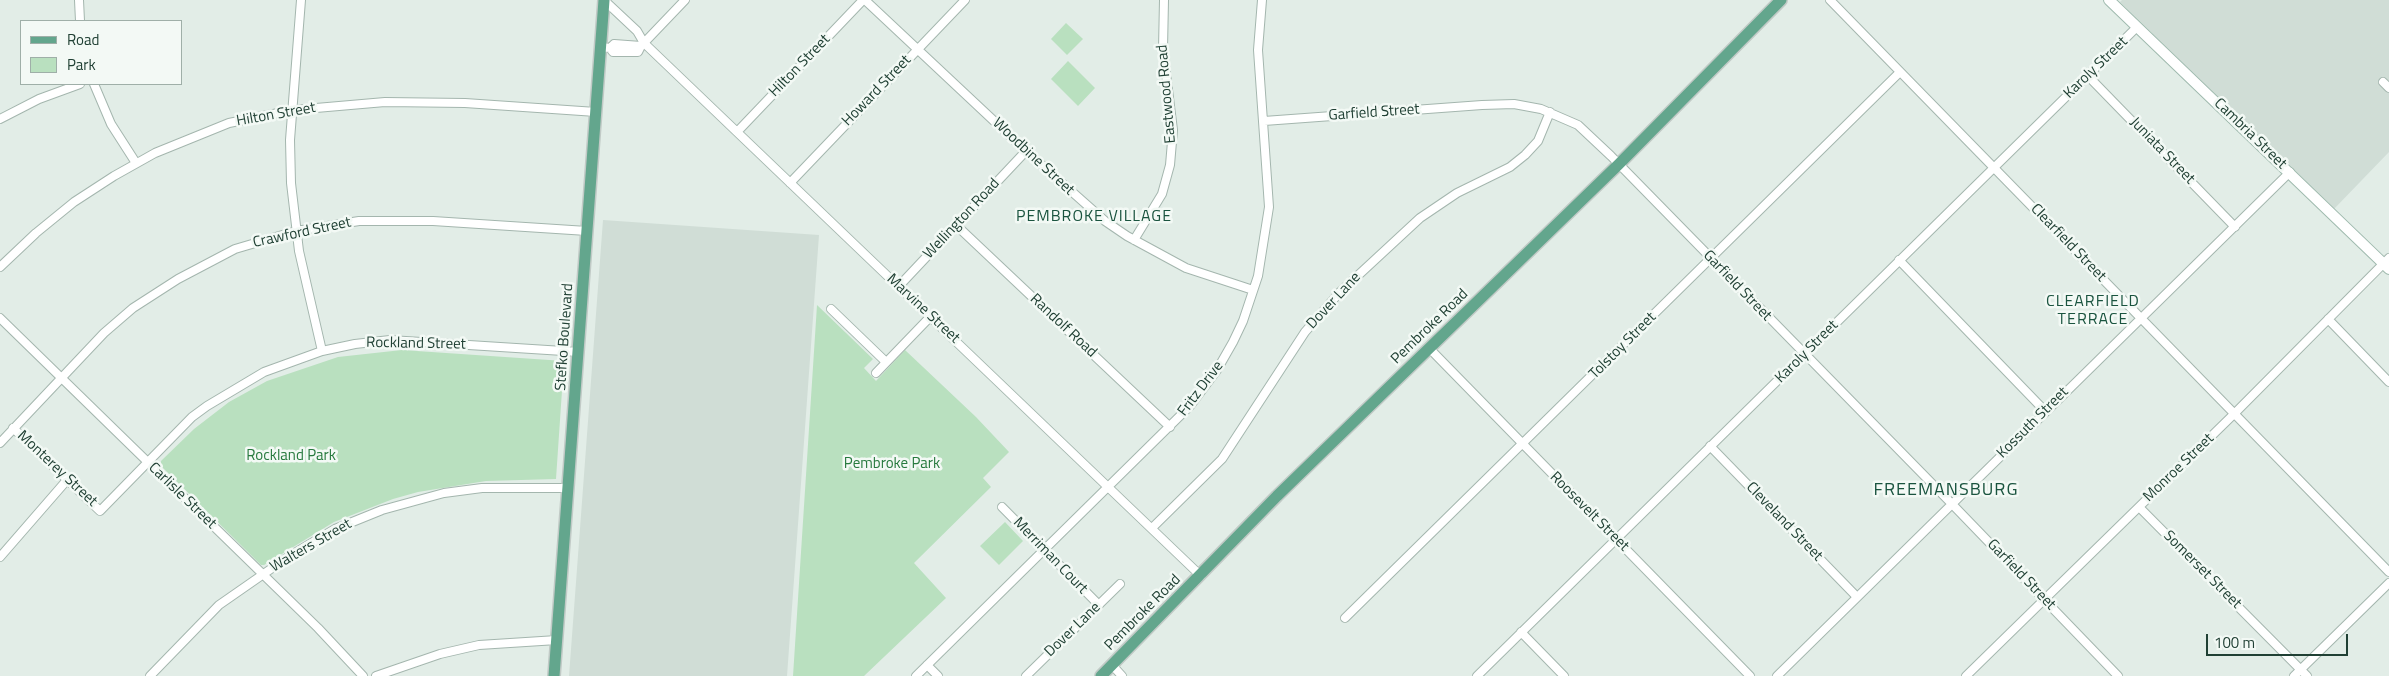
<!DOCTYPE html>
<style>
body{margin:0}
#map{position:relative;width:2389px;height:676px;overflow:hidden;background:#e2ede7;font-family:"Titillium Web",sans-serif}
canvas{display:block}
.legend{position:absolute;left:20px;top:20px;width:162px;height:65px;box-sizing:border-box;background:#f3f9f5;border:1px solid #9fafa8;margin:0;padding:6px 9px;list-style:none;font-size:15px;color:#204034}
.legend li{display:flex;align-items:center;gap:10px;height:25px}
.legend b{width:25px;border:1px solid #9fafa8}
.scale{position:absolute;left:2206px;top:634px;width:142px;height:22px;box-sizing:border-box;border:2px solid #204034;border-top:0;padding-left:6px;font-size:15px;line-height:18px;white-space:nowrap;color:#204034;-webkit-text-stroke:4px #f3f9f5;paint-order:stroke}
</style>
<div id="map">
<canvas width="2389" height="676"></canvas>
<ul class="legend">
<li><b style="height:6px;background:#63a68d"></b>Road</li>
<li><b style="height:14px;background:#b9e0bf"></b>Park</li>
</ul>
<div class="scale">100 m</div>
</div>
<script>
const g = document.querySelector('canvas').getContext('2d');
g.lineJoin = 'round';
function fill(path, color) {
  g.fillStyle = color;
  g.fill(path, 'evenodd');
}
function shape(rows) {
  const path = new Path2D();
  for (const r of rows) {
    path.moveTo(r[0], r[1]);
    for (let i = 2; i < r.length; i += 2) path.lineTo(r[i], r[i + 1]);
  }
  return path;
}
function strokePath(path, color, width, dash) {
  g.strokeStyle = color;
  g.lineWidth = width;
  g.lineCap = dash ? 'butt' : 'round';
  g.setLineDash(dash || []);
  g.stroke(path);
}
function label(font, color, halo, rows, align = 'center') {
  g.font = font + ' "Titillium Web",sans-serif';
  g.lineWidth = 5;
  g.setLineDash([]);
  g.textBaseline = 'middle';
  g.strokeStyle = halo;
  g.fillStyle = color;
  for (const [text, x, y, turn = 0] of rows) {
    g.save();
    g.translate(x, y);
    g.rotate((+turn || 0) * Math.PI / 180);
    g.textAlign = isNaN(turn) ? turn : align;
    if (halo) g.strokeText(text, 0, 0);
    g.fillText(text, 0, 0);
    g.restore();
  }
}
const built = shape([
 [2122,0,2389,0,2389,152,2334,209,2120,2],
 [603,220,819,235,787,676,569,676]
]);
const green = shape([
 [1066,23,1083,39,1067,55,1051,39],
 [1068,61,1095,88,1078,106,1051,79],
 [817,305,873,359,864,368,876,381,905,350,976,417,1009,452,983,478,991,487,914,563,946,598,864,676,793,676],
 [402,350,564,361,556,479,486,481,418,492,393,499,334,522,264,565,261,565,161,466,161,461,194,429,229,402,267,381,338,357],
 [1005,522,1023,541,999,565,980,546]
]);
const street = shape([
 [79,0,80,21],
 [301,0,290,140,291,183,299,251,322,351],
 [604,0,637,31,644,43,1201,576],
 [865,0,1026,151,1105,221,1127,236,1186,268,1253,290],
 [1830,0,2389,572],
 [600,47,610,48,613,52,638,52,641,46,685,0],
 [610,48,614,44,641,46],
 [2088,76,2235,227],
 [2383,82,2389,88],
 [94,84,111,124,136,163],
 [0,119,39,99,80,84],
 [1264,121,1482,105,1514,104,1541,109,1578,125,1611,156,1952,504,2118,676],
 [737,132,863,0],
 [790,183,965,0],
 [956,225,1170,427],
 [1134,240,1162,194,1170,165,1173,130,1163,49,1164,0],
 [1899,260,2045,411],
 [0,267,36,233,74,202,114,176,155,153,229,123,293,110,385,102,465,103,596,112],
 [899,286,1026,151],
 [831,309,886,362],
 [0,318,318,628,363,676],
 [2328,319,2389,382],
 [1429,348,1750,676],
 [876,373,931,316],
 [13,428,100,511,192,417,207,406,264,372,322,351,355,344,390,340,579,352],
 [0,443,104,333,133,308,178,279,235,249,296,231,359,221,433,221,587,231],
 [1710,446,1857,597],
 [1002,507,1099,605],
 [2139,507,2307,676],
 [1152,528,1222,459,1305,332,1339,293,1420,218,1457,193,1510,167,1525,155,1538,141,1550,112],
 [0,557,67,480],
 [1345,618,1900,72],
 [1521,632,1564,676],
 [927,665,938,676],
 [1112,665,1122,676],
 [150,676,219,605,288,557,335,529,382,510,444,493,482,488,568,488],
 [376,676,440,654,479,645,557,640],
 [916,676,1190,406,1217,370,1233,342,1243,321,1258,276,1269,207,1258,50,1262,0],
 [1026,676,1120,584],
 [1477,676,2137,27],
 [1777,676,2290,172],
 [1966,676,2234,414,2389,258],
 [2294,676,2389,583]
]);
const secondary = shape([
 [2109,0,2389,269]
]);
const primary = shape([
 [554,676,604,0],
 [1101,676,1277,496,1619,164,1781,0]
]);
const streetNames = [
 ["Hilton Street",800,66,-46],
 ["Karoly Street",2096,68,-44],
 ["Howard Street",877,91,-46],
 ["Eastwood Road",1167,94,-95],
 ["Garfield Street",1374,113,-4],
 ["Hilton Street",276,115,-10],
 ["Cambria Street",2250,134,44],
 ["Juniata Street",2162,151,46],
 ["Woodbine Street",1033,157,43],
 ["Wellington Road",962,219,-47],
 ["Crawford Street",302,233,-12],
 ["Clearfield Street",2068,243,46],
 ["Garfield Street",1737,286,46],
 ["Dover Lane",1334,301,-47],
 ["Marvine Street",923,309,43],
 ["Randolf Road",1063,326,43],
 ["Pembroke Road",1430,327,-44],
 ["Stefko Boulevard",565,337,-86],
 ["Rockland Street",416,344,1],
 ["Tolstoy Street",1623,346,-45],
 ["Karoly Street",1807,352,-45],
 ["Fritz Drive",1201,389,-53],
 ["Kossuth Street",2033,423,-45],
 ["Monroe Street",2179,468,-44],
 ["Monterey Street",57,469,43],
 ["Carlisle Street",182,496,44],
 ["Roosevelt Street",1589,512,45],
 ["Cleveland Street",1784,522,46],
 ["Walters Street",311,546,-30],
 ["Merriman Court",1050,556,46],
 ["Somerset Street",2202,570,45],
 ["Garfield Street",2021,575,46],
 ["Pembroke Road",1143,613,-45],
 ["Dover Lane",1073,630,-44]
];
const parkNames = [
 ["Rockland Park",291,456],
 ["Pembroke Park",892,464]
];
const neighbourhoodNames = [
 ["PEMBROKE VILLAGE",1094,217],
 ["CLEARFIELD",2093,302],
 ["TERRACE",2093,320]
];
const quarterNames = [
 ["FREEMANSBURG",1946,491]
];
fill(built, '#d0ddd6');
fill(green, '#b9e0bf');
strokePath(street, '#a4b6ae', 10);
strokePath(secondary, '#9fbaae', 12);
strokePath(primary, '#c1cac6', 14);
strokePath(street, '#fff', 8);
strokePath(secondary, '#fff', 10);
strokePath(primary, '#63a68d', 11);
label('15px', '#204034', '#f3f9f5', streetNames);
label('15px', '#277a3e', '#f3f9f5', parkNames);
g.letterSpacing = '1px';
label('16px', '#1a543f', '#f3f9f5', neighbourhoodNames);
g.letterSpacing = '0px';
g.letterSpacing = '1px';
label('18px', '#1a543f', '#f3f9f5', quarterNames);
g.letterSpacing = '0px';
</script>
